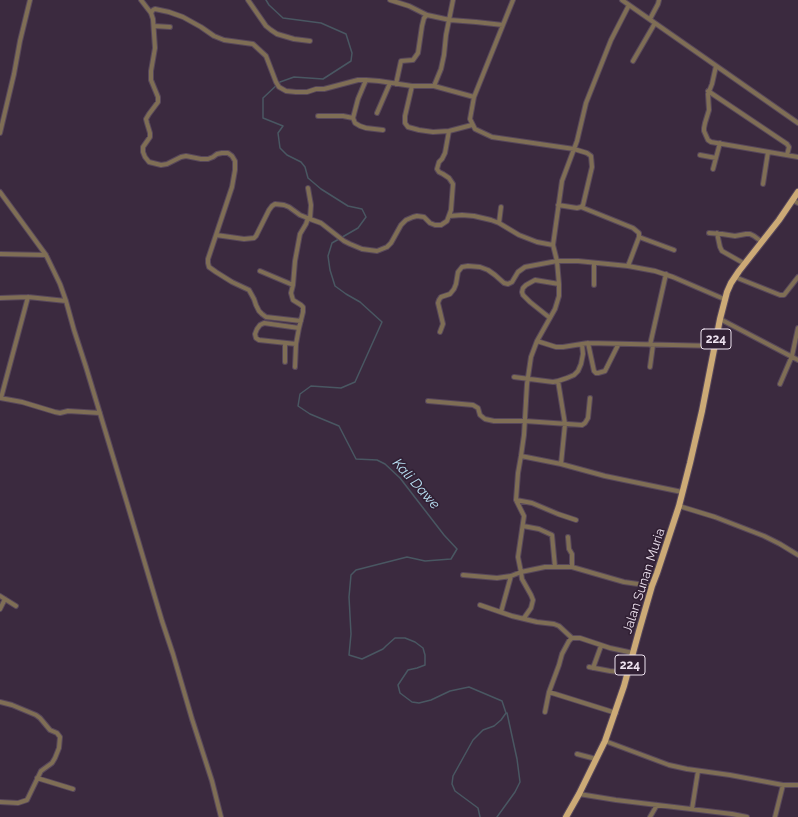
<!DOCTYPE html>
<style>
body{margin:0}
canvas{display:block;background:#3b2a3f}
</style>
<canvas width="798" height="817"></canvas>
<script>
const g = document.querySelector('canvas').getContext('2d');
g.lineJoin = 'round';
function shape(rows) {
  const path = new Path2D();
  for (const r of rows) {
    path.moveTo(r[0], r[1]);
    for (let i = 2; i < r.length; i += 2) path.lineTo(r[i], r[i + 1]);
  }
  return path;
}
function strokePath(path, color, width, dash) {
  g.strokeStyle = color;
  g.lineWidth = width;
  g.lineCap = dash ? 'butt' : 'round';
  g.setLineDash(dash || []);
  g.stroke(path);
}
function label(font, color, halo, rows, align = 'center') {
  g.font = font + ' Raleway,sans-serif';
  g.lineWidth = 3.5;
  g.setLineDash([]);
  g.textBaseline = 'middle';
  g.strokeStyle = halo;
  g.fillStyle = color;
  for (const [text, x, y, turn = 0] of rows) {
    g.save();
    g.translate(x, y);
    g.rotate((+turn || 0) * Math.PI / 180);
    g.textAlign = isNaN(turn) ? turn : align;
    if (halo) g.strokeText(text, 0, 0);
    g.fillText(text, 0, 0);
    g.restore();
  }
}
const stream = shape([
 [266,0,269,5,283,18,321,23,346,34,352,53,351,61,323,79,294,77,280,82,263,98,263,118,283,126,278,133,280,148,287,155,301,162,305,167,308,178,321,189,348,206,362,209,366,217,358,228,332,243,328,256,330,270,335,286,346,294,360,302,382,322,355,382,341,388,311,386,300,394,298,406,310,414,339,426,356,459,377,460,385,464,400,478,444,535,457,549,451,559,425,561,407,557,356,570,351,575,349,597,351,634,349,655,362,659,383,649,386,646,395,638,405,638,415,642,423,648,425,655,425,665,417,668,408,670,398,685,400,693,412,702,419,703,431,700,450,691,469,687,502,701,506,713,501,720,494,726,483,730,473,740,453,776,452,784,455,791,478,808,480,817],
 [497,817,515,792,520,782,517,759,507,713]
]);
const street = shape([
 [141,0,151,13,153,19,155,48,151,71,151,80,158,97,158,102,149,114,146,119,147,123,150,133,150,137,143,147,143,152,145,157,149,162,161,165,167,164,181,157,186,156,201,159,208,159,213,157,217,154,222,153,228,153,232,156,235,161,235,170,232,187,208,259,208,263,209,267,216,272,232,282,249,290,254,299,256,305,259,311,262,314,266,317,301,321],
 [248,0,266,26,271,30,277,34,294,39,310,41],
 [390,0,409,6,427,15],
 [513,0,474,97,470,119,475,129,492,137,574,149,587,153,591,156,592,167,583,205,581,207,577,208,558,205],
 [622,0,798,123],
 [629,5,611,40,586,103,577,141,562,181,553,245,557,261,559,284,559,296,555,309,537,341,531,357,527,384,524,435,521,456,518,473,516,500,524,516,518,557,521,572,545,567,572,567,624,582,652,586],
 [151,13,153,10,155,9,169,12,183,17,201,27,214,36,224,40,253,44,266,56,276,82,279,87,286,91,296,92,307,92,316,89,324,89,358,80,366,80,379,81,412,86,434,86,474,97],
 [650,19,658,4,659,0],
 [154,26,170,27],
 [633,61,655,23],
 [716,66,712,84,708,94,709,110,705,123,704,128,704,131,708,140,711,142,798,157],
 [396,84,401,61,413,60,418,53,422,26,424,18,427,15,450,20,476,22,503,25],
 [412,86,405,116,405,123,408,127,419,130,433,132,449,131,472,125],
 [434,86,441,69,444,55,446,35,453,0],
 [708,91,787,144,789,147,787,155],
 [377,113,390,83],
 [318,116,343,116,353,118,355,123,360,126,366,128,383,130],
 [353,118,358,99,366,80],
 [0,133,14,74,20,41,30,0],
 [700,155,716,158],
 [713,169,720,143],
 [763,184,768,152],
 [0,192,46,255,60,284,66,301,74,330,86,367,127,503,162,621,173,654,192,719,212,781,221,817],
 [792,200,798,203],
 [581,207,633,228,639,233,639,237,674,250],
 [449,216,462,215,474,216,491,220,499,223,519,235,537,242,553,245],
 [310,219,321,223,344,241,350,244,362,249,377,251,387,247,391,243,401,225,406,220,413,217,417,216,424,217,430,223,435,225,441,225,447,221,451,210,453,184,449,178,443,174,439,172,437,169,439,162,442,159,445,153,449,131],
 [499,223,501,207],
 [709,233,722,234,735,236,746,234,750,234,754,236,762,242],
 [717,233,720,247,722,251,745,264],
 [216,235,244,239,254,238,256,236,269,210,272,206,275,204,284,205,289,207,300,215,310,219,311,205,308,188],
 [0,254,46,255],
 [628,266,639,237],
 [260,271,293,285],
 [735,277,780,295,784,295,798,277],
 [594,285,594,263],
 [0,298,28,297,66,301],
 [550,318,530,302,523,295,522,292,523,288,526,285,535,280,559,284],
 [720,319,798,360],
 [440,332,443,324,438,303,439,300,441,297,450,294,454,289,456,284,458,272,462,267,468,266,480,267,488,270,495,275,504,283,508,284,512,282,518,272,525,267,557,261,578,261,628,266,655,271,673,277,724,299],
 [537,341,556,347,563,347,588,343,715,346],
 [588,343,594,371,596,373,598,373,605,371,618,345],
 [296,344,259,340,256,338,255,334,257,329,260,325,264,323,299,328],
 [650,345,666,274],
 [285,362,285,343],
 [295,367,296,344,299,328,303,312,303,307,301,305,293,300,291,293,293,285,295,261,300,234,306,224,308,218],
 [650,367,653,345],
 [514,377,553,382,558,381,567,378,574,375,578,371,581,364,583,354,582,344],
 [558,381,565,424,561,464],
 [780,384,792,356,798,328],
 [0,398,22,402,55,412,60,413,68,411,100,413],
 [1,398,28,297],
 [428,401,473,405,478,408,480,415,485,419,494,421,525,421,582,425,585,423,588,418,590,398],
 [521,456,561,464,605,476,682,492],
 [516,500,532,503,558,514,576,520],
 [679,506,715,517,764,536,780,544,798,555],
 [523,526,539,529,552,535,555,567],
 [568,537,569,549,572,554,572,567],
 [463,575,497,578,511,576,521,572,522,579,531,595,533,600,531,608,524,618],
 [0,596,16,606],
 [480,605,512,616,537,622,554,624,559,626,572,638],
 [0,609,5,599],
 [501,612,511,576],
 [589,667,610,671,628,673],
 [593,668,601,646],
 [549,692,616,713],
 [0,702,12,705,36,715,40,718,50,730,57,733,60,737,59,748,55,758,52,763,41,771,27,800,18,803,0,802],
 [545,712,549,692,559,665,562,654,569,641,572,638,580,638,610,648,633,653],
 [605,741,669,765,687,769,730,775,783,785,798,785],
 [577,754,596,759],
 [37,778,73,789],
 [579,794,616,800,732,814,747,817],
 [692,809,698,771],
 [650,817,657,805],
 [775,817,783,785]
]);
const primary = shape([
 [566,817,579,794,605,741,624,686,639,631,652,586,657,573,679,506,690,463,702,411,720,319,727,292,731,283,739,271,779,220,798,192]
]);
const shields = [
 [716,339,30],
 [630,665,30]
];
const shieldNames = [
 ["224",716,339],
 ["224",630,665]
];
const streetNames = [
 ["Jalan Sunan Muria",644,581,-72]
];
const waterNames = [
 ["Kali Dawe",416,484,48]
];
strokePath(stream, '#495762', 1.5);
strokePath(street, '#58485b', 6);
strokePath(primary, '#58485b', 8);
strokePath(street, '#7f6e55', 4);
strokePath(primary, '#ccaa76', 6);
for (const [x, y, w] of shields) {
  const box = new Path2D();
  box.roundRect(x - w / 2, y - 10, w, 20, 3);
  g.fillStyle = '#312034';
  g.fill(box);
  strokePath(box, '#eee3f0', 1);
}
label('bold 12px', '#eee3f0', null, shieldNames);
label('13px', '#eee3f0', '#312034', streetNames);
label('italic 14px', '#bbe3f6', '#312034', waterNames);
</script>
